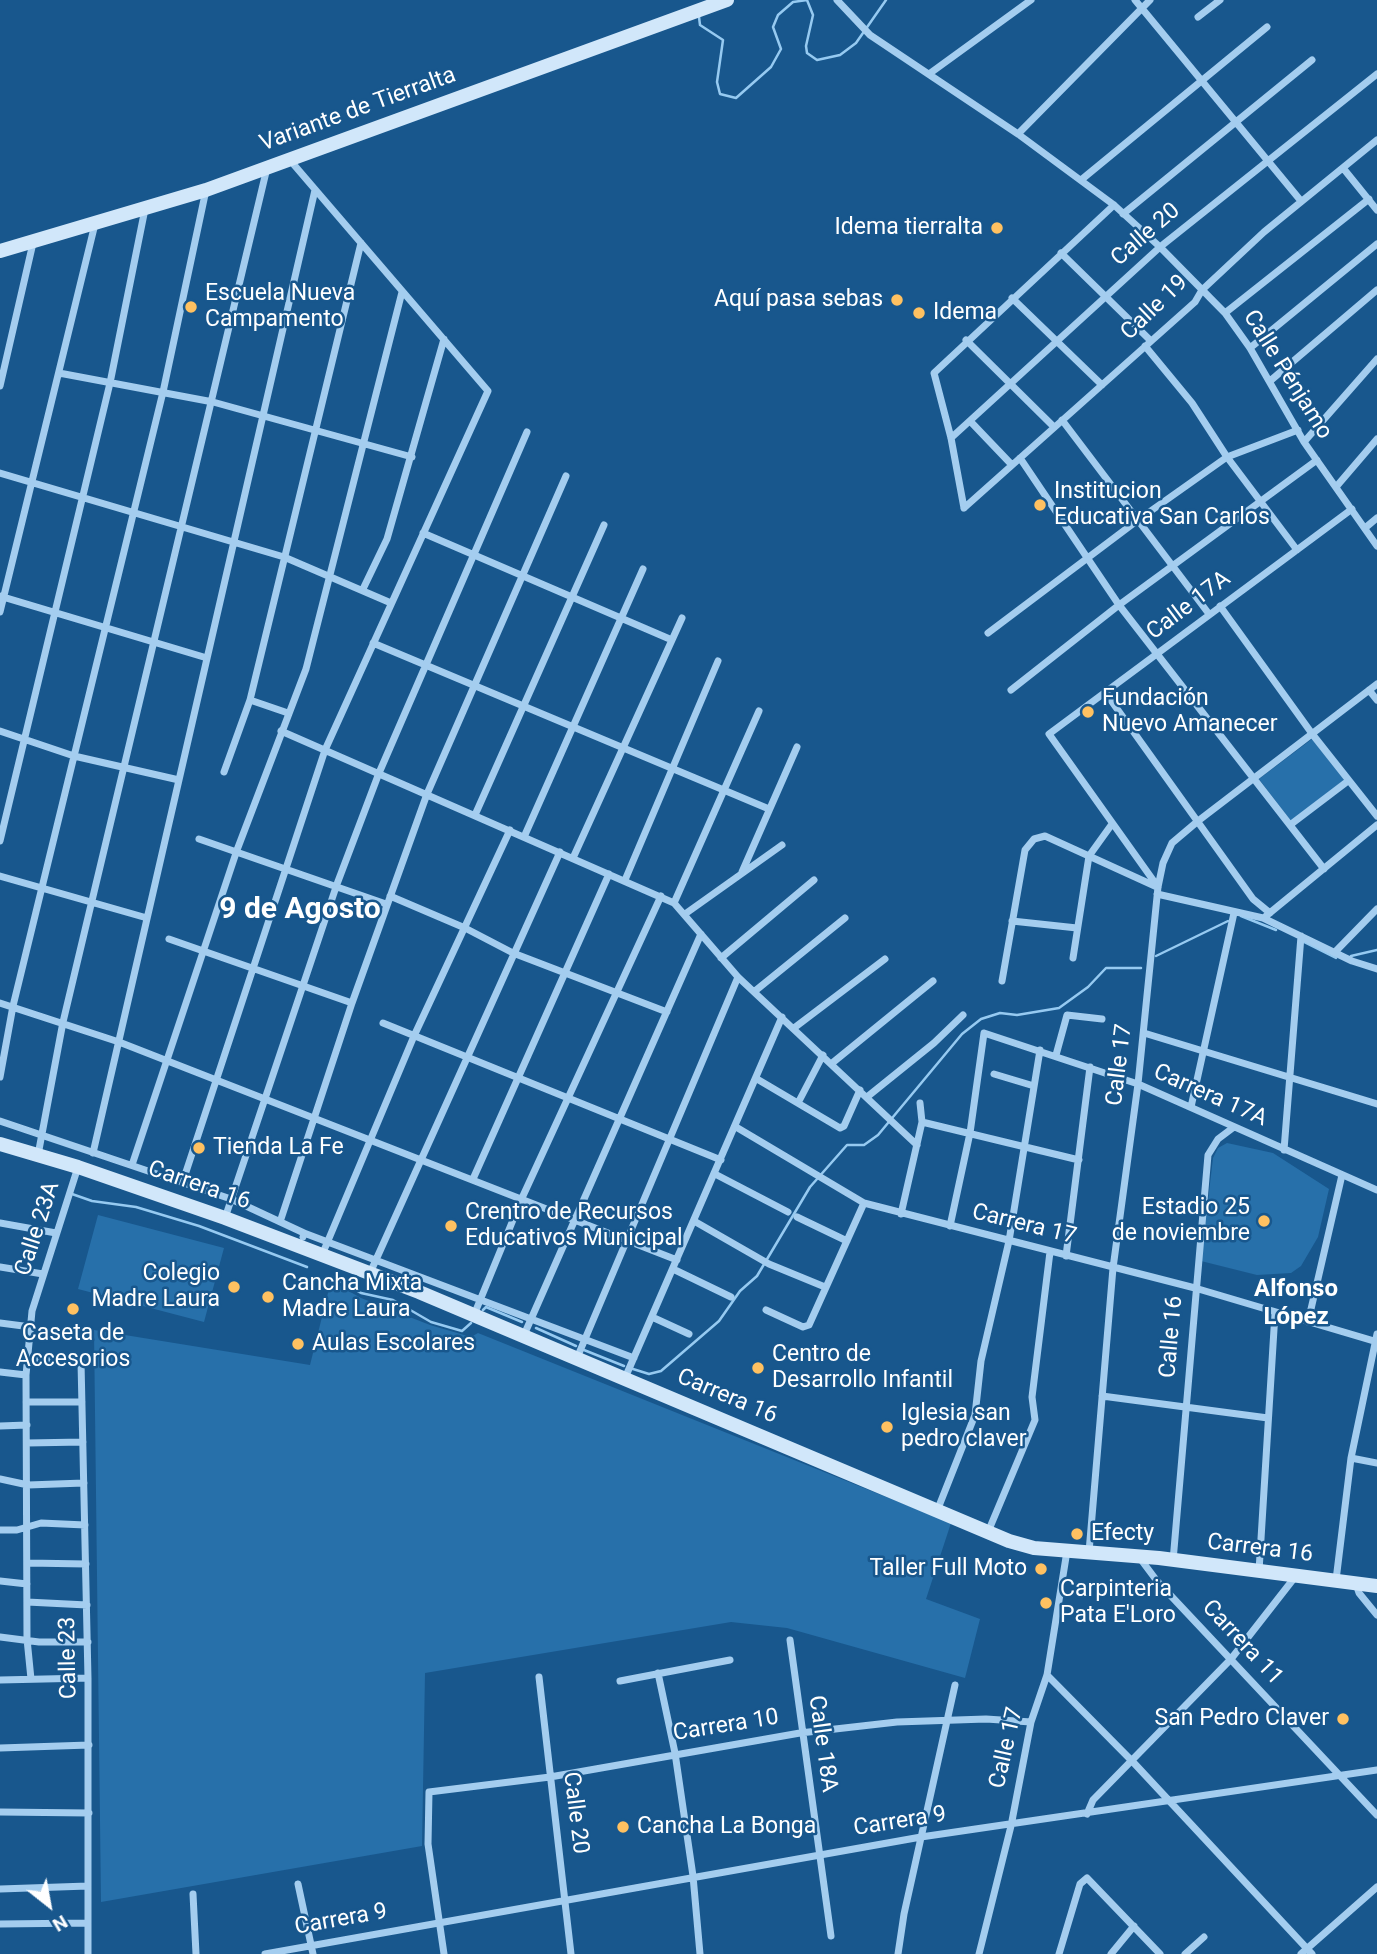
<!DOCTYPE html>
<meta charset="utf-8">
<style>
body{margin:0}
#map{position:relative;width:1377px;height:1954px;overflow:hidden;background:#18578d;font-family:Roboto,sans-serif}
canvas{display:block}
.north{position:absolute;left:14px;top:1870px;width:70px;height:70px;-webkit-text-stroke:5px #18578d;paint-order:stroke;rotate:149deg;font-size:19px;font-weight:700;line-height:28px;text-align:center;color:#fff}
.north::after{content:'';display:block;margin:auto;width:24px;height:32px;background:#fff;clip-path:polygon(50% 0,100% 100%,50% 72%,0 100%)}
</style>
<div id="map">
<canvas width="1377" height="1954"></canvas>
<div class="north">N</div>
</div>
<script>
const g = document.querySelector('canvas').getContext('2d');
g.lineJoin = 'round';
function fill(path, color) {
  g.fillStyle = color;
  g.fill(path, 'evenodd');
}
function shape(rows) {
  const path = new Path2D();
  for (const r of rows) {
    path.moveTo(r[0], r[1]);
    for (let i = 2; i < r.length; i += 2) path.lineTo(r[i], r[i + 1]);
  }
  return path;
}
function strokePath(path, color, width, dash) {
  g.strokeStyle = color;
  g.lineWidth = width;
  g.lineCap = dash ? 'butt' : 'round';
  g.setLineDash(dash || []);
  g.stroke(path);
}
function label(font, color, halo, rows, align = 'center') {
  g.font = font + ' Roboto,sans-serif';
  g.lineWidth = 5;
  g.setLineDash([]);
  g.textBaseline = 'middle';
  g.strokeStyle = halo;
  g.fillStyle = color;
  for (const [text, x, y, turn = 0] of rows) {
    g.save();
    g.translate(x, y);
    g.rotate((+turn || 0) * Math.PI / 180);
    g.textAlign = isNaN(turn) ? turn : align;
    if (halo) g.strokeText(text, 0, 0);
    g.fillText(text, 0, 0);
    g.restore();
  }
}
const green = shape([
 [1312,739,1344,780,1291,821,1259,779],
 [1227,1143,1273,1153,1329,1189,1318,1237,1301,1266,1291,1273,1257,1275,1201,1261,1213,1158,1218,1148],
 [98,1215,224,1248,204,1322,78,1289],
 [331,1281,361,1298,430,1325,471,1337,478,1333,951,1523,926,1599,980,1619,965,1678,787,1628,731,1622,425,1673,422,1846,101,1902,94,1330,310,1365]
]);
const stream = shape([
 [699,17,700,25,723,40,717,82,720,94,736,98,771,67,781,49,773,27,778,15,793,2,807,0,813,15,806,46,807,53,817,60,840,55,856,43,886,0],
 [1241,916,1276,930],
 [1304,942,1336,958],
 [1156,956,1228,921],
 [1351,956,1377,950],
 [72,1194,92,1201,136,1207,199,1226,307,1267],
 [332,1277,361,1293,393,1300,431,1322,462,1331,471,1323],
 [483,1310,486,1307,522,1322],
 [536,1328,576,1346],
 [584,1350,624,1366],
 [633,1369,649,1374,661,1371,719,1321,740,1291,757,1276,810,1187,847,1145,864,1145,878,1135,962,1034,981,1019,1000,1013,1017,1015,1059,1008,1088,987,1106,968,1141,968]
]);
const minor = shape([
 [837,0,870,35,1018,134,1114,205,1160,247,1225,313,1250,348,1304,442,1377,546],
 [1135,0,1301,201],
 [1198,17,1220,0],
 [929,74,1031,0],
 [1018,134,1150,0],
 [1343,168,1377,210],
 [1081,180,1267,27],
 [1123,214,1312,60],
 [1061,253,1151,341],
 [1012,298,1102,385],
 [1225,313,1369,199],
 [966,340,1054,427],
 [1145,346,1192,403,1227,457,1297,550],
 [1250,348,1377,244],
 [59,373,213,402,412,457],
 [1270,381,1377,290],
 [0,386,33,243],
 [1062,420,1209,614],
 [970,421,1012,465],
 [951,438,1160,247,1377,74],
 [1304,442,1377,359],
 [1020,458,1119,605,1324,869],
 [0,473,284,557,391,603],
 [1336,487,1377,439],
 [964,508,1195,302,1202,290,1264,232,1377,140],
 [964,508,951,438,934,373,1114,205],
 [1365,528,1377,518],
 [423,533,672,640],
 [363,589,387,539,444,339],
 [0,596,207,658],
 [1220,606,1313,735,1377,816],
 [0,612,95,224],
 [988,633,1138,520,1227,457,1298,430],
 [373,643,769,809],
 [1011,690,1119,605,1317,460],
 [1369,690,1377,700],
 [1105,692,1253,899,1270,913],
 [250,700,288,713],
 [0,731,74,756,179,780],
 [281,731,674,903,738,977,917,1145],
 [224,772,250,700,361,243],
 [475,815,604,525],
 [1290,825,1348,781],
 [524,837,643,569],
 [199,839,386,904],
 [0,841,110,383,145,209],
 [573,858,682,618],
 [742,872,797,747],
 [0,876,147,918],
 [625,880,718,661],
 [1158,887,1049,734,1352,509],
 [1157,894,1263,918,1352,961,1377,969],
 [390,896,465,928,513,953,667,1012],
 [674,903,759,711],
 [685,914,782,845],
 [1266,916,1377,825],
 [1012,921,1077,928],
 [169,939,352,1003],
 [1335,952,1377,909],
 [721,958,814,880],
 [1073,958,1089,856,1112,824],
 [1002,981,1025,850,1034,839,1045,836,1157,887],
 [755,991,845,918],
 [0,1003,119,1042,677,1260],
 [383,1023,721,1160],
 [794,1028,885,959],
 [1144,1033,1377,1104],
 [1056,1055,1067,1015,1102,1019],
 [831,1064,933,981],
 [994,1074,1034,1086],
 [0,1077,13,1006,163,392,206,190],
 [757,1079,840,1128,844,1126,860,1090],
 [867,1097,934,1043,963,1015],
 [798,1103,823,1055],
 [1191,1107,1234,913],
 [0,1121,231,1199,304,1233,303,1237],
 [922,1122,1079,1160],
 [736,1127,864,1203,1195,1288,1377,1342],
 [1284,1150,1301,936],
 [93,1153,315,190],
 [38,1155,63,1022,267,168],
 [132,1165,237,850,306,669,402,292],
 [715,1174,788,1212],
 [473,1179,609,874],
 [183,1181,325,750,488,391,289,159],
 [901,1214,922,1122,920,1103],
 [797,1217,847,1241],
 [225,1218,337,884,379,773,527,432],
 [694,1221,769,1264,825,1287],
 [280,1222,352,1003,427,794,566,476],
 [0,1223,56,1233],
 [950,1226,970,1133,984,1033,1138,1084,1377,1190],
 [304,1233,634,1358],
 [322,1255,414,1036,510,830],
 [1066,1256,1090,1067],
 [0,1267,43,1274],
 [673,1269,731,1297],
 [370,1273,560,852],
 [766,1310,803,1327,809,1325,864,1203],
 [474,1315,522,1198,661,896],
 [652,1317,689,1334],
 [1308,1322,1342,1175],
 [0,1323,31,1327],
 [524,1335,701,934],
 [28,1358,81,1362,88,1678,88,1954],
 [577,1358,738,977],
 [0,1372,26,1375],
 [625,1378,782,1017],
 [1102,1396,1268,1418],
 [26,1402,82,1402],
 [0,1426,27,1425],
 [27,1443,83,1442],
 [1351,1458,1377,1463],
 [0,1479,28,1485,84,1483],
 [937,1511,975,1415,981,1361,1009,1241,1040,1050],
 [0,1530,17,1530,41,1523,85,1525],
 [988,1532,1035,1420,1032,1397,1050,1252],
 [1089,1552,1113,1268,1138,1084,1158,887,1163,863,1172,843,1198,821,1377,684],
 [1139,1557,1157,1581,1377,1815],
 [1173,1561,1208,1155,1218,1139,1234,1127],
 [28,1563,86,1564],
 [1259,1571,1275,1313],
 [1336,1580,1351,1458,1377,1334],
 [0,1581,27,1584],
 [1356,1584,1359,1593,1377,1615],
 [27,1602,87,1605],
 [0,1637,39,1642,88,1642],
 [790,1640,831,1936],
 [658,1673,675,1753,693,1876,700,1954],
 [1047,1675,1133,1762,1312,1954],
 [539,1677,571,1954],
 [31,1679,27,1639,26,1375,32,1311,78,1167],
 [0,1680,88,1678],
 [620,1681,730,1660],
 [0,1748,89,1745],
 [0,1812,89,1813],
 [1087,1814,1093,1800,1231,1659,1295,1577],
 [298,1884,313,1954],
 [0,1889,88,1886],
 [193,1894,196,1954],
 [0,1924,88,1923],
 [265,1954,921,1837,1377,1770],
 [444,1954,428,1844,429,1792,550,1777,800,1733,897,1722,986,1719,1031,1722],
 [898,1954,904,1914,955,1685],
 [979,1954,1011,1826,1031,1722,1047,1675,1067,1551],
 [1059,1954,1080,1884,1087,1878,1160,1954],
 [1111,1954,1134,1926],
 [1185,1954,1204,1937],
 [1301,1954,1377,1887]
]);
const secondary = shape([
 [0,251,206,190,727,0],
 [0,1144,78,1167,225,1218,419,1292,1009,1541,1034,1548,1159,1558,1377,1586]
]);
const markers = [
 [997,228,7,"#ffc161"],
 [897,300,7,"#ffc161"],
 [191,307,7,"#ffc161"],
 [919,313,7,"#ffc161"],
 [1040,505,7,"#ffc161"],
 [1088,712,7,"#ffc161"],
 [199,1148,7,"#ffc161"],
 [1264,1221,7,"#ffc161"],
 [451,1226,7,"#ffc161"],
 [234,1287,7,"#ffc161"],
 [268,1297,7,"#ffc161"],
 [73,1309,7,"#ffc161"],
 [298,1344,7,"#ffc161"],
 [758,1368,7,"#ffc161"],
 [887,1427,7,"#ffc161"],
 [1077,1534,7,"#ffc161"],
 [1041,1569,7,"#ffc161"],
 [1046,1603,7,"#ffc161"],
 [1343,1719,7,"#ffc161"],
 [623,1827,7,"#ffc161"]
];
const streetNames = [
 ["Variante de Tierralta",358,110,-20],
 ["Calle 20",1146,235,-41],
 ["Calle 19",1155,308,-44],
 ["Calle Pénjamo",1287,375,58],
 ["Calle 17A",1189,606,-37],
 ["Calle 17",1120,1065,-83],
 ["Carrera 17A",1210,1096,24],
 ["Carrera 16",199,1186,19],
 ["Carrera 17",1024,1225,14],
 ["Calle 23A",38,1229,-72],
 ["Calle 16",1172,1337,-85],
 ["Carrera 16",727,1397,23],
 ["Carrera 16",1260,1549,7],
 ["Carrera 11",1242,1643,47],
 ["Calle 23",69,1658,-91],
 ["Carrera 10",726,1726,-9],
 ["Calle 18A",822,1744,82],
 ["Calle 17",1007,1748,-77],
 ["Calle 20",575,1813,83],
 ["Carrera 9",900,1822,-9],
 ["Carrera 9",341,1920,-10]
];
const poiNames = [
 ["Idema tierralta",983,228,"right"],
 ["Escuela Nueva",205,294],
 ["Campamento",205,320],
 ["Aquí pasa sebas",883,300,"right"],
 ["Idema",933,313],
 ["Institucion",1054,492],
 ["Educativa San Carlos",1054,518],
 ["Fundación",1102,699],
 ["Nuevo Amanecer",1102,725],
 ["Tienda La Fe",213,1148],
 ["Estadio 25",1250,1208,"right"],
 ["de noviembre",1250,1234,"right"],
 ["Crentro de Recursos",465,1213],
 ["Educativos Municipal",465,1239],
 ["Colegio",220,1274,"right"],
 ["Madre Laura",220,1300,"right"],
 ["Cancha Mixta",282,1284],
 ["Madre Laura",282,1310],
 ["Caseta de",73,1334,"center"],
 ["Accesorios",73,1360,"center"],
 ["Aulas Escolares",312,1344],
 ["Centro de",772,1355],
 ["Desarrollo Infantil",772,1381],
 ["Iglesia san",901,1414],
 ["pedro claver",901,1440],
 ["Efecty",1091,1534],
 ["Taller Full Moto",1027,1569,"right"],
 ["Carpinteria",1060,1590],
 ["Pata E'Loro",1060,1616],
 ["San Pedro Claver",1329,1719,"right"],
 ["Cancha La Bonga",637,1827]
];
const neighbourhoodNames = [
 ["Alfonso",1296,1290],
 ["López",1296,1318]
];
const districtNames = [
 ["9 de Agosto",300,910]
];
fill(green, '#2770aa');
strokePath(stream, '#96caf1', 2.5);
strokePath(minor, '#a4cdef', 7);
strokePath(secondary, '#d1e7fa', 14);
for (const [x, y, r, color] of markers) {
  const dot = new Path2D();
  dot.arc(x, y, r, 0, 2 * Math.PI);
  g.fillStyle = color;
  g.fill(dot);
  strokePath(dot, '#18578d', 2.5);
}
label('23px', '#fff', '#18578d', streetNames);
label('23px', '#fff', '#18578d', poiNames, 'left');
label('bold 24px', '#fff', '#18578d', neighbourhoodNames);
label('bold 30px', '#fff', '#18578d', districtNames);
</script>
